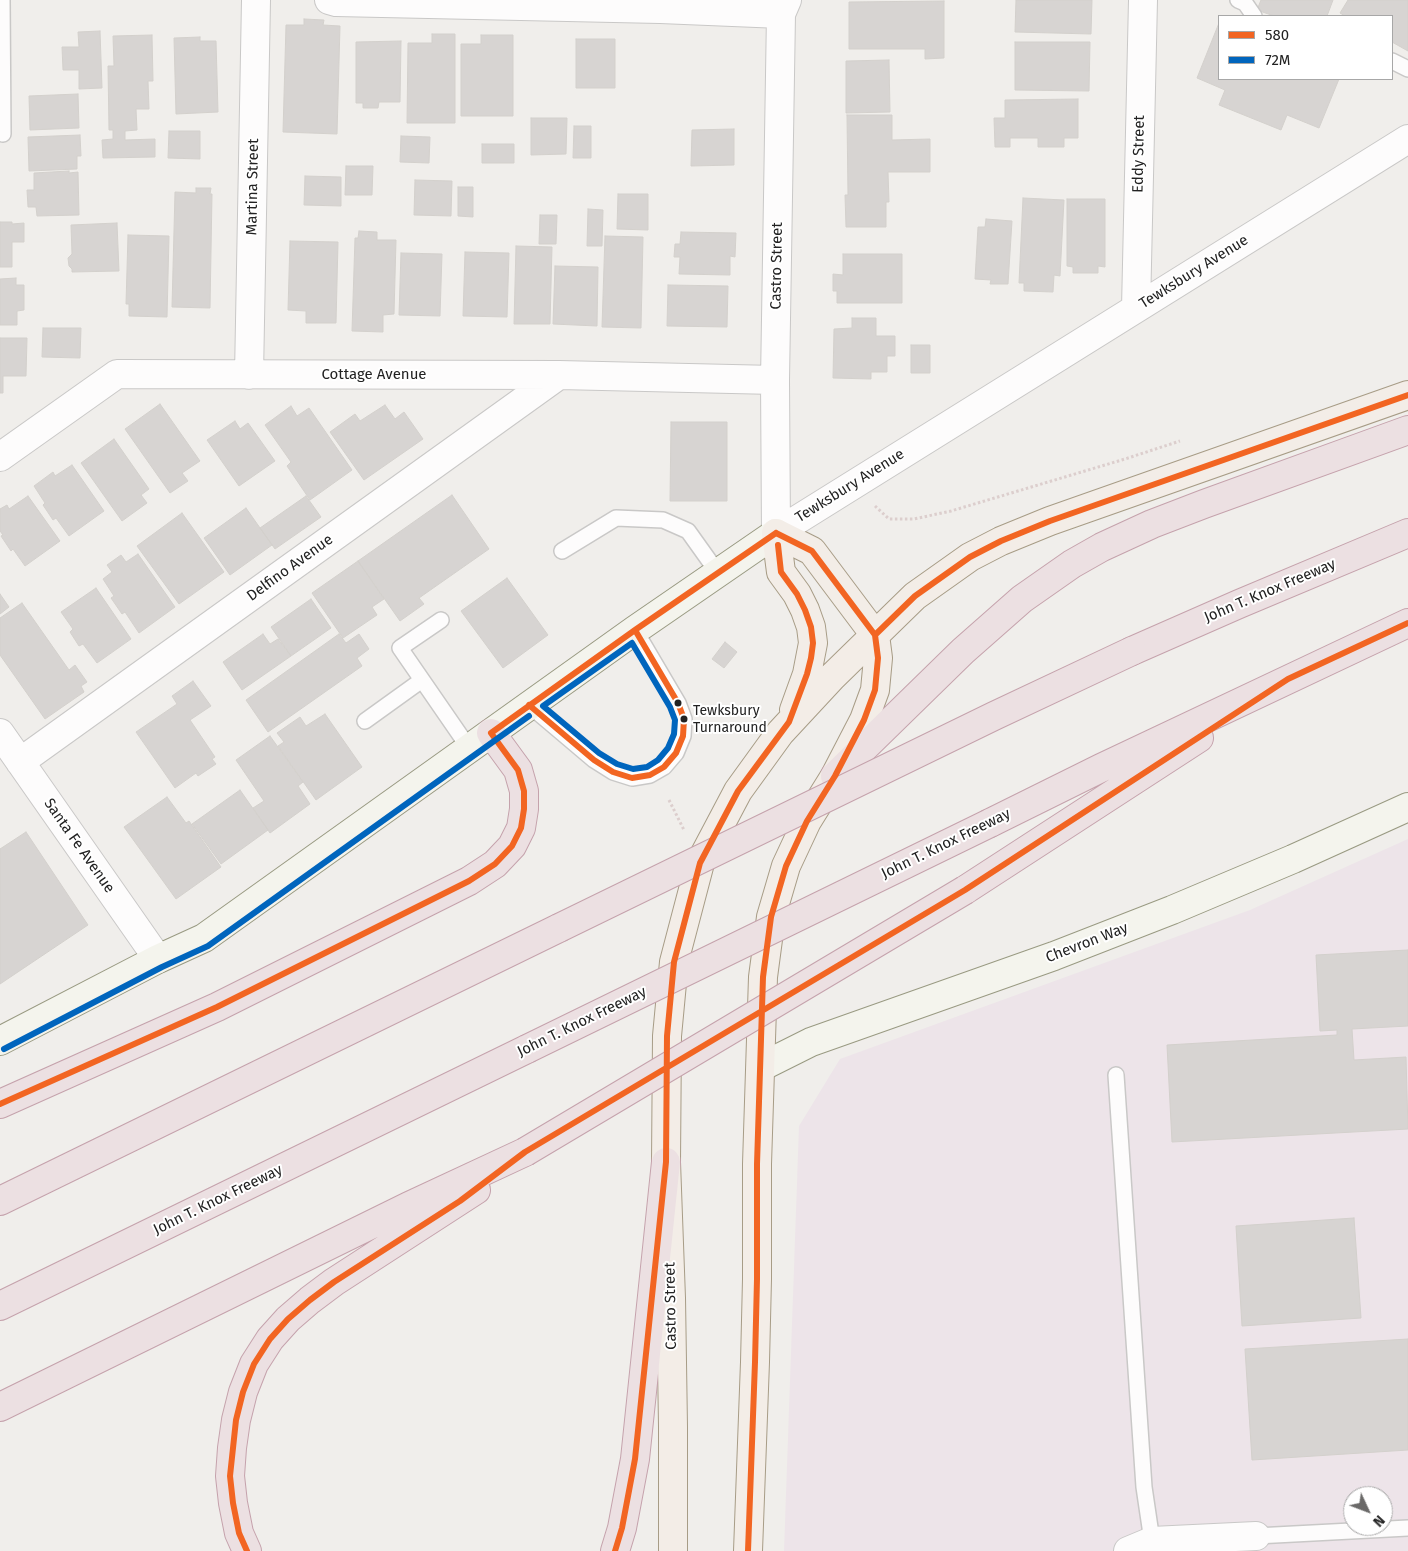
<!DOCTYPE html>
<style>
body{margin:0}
#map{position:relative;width:1408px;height:1551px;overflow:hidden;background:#f0eeeb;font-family:"Fira Sans",sans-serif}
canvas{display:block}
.legend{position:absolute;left:1218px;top:15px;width:175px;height:65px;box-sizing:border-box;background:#fff;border:1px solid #a7a7a7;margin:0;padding:6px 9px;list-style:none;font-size:15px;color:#222}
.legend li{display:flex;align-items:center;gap:10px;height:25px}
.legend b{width:25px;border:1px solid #a7a7a7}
.north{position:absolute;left:1343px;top:1486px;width:50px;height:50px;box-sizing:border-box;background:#fff;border:1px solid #a7a7a7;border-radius:50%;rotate:133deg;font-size:14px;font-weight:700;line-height:20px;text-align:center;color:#222}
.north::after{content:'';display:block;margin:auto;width:18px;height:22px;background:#6a6968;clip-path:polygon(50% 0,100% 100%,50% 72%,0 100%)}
</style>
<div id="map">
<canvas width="1408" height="1551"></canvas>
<ul class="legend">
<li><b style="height:6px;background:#f26522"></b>580</li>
<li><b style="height:6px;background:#0065bd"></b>72M</li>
</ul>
<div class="north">N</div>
</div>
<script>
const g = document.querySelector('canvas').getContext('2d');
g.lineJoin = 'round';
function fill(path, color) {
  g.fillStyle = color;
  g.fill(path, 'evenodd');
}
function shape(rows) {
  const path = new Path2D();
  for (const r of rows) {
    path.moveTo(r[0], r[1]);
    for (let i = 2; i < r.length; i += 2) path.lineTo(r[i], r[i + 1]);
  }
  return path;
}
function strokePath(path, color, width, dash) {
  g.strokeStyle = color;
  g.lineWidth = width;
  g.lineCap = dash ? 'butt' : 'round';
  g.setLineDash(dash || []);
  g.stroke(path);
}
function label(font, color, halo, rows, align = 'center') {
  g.font = font + ' "Fira Sans",sans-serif';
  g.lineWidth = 4;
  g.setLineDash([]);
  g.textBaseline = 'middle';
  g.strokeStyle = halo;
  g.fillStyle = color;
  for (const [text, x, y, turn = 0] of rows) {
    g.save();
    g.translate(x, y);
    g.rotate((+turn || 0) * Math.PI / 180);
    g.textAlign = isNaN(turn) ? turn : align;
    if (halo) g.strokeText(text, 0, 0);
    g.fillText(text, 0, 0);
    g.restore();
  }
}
const industrial = shape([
 [1408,839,1408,1551,784,1551,799,1126,840,1059,1250,910],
 [1353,1496,1383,1496,1383,1526,1353,1526]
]);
const building = shape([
 [1016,0,1092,0,1091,34,1015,32,1016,0],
 [1261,0,1333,0,1327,16,1274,16,1257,10,1261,0],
 [1348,0,1408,0,1408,51,1392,42,1392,16,1345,16,1340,13,1348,0],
 [944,1,944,58,925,59,925,49,849,49,849,2,944,1],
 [304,19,324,20,323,25,340,26,337,134,283,132,286,25,304,25,304,19],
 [1219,23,1219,79,1339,79,1319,128,1287,115,1281,130,1219,105,1225,90,1197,78,1219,23],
 [100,31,102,88,79,89,79,70,63,70,62,47,79,47,78,32,100,31],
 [432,34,455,34,455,123,407,123,408,43,432,43,432,34],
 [152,35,153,81,148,81,149,109,136,109,137,130,125,131,125,140,155,139,155,157,103,158,102,140,113,139,113,130,109,130,108,66,114,66,113,36,152,35],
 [481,35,513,35,513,116,461,116,461,44,481,44,481,35],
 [200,37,200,41,216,41,218,112,176,114,174,38,200,37],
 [576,39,615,39,615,88,576,88,576,39],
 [401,41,400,102,379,102,378,108,363,108,363,103,356,103,356,42,401,41],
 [1015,42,1090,42,1089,91,1015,90,1015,42],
 [889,60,890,112,846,113,846,61,889,60],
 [78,94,79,128,30,130,29,96,78,94],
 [1078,99,1078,138,1064,138,1064,147,1038,147,1038,138,1010,138,1010,147,995,147,994,118,1005,118,1005,100,1078,99],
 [847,115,892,115,892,140,930,139,930,172,888,172,889,202,886,202,886,227,846,227,845,195,848,195,847,115],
 [531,118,567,118,566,154,531,155,531,118],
 [574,126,591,126,591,158,573,158,574,126],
 [734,129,734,165,691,166,692,130,734,129],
 [169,131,200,131,200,159,168,158,169,131],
 [80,135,81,156,77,156,77,169,29,171,28,137,80,135],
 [401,136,430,137,429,163,400,162,401,136],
 [482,144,514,144,514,163,482,163,482,144],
 [346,166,373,166,372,195,345,195,346,166],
 [69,171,69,173,78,172,79,215,37,216,36,207,28,207,27,190,34,190,34,173,69,171],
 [305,176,341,177,341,206,304,205,305,176],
 [415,180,452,181,451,216,414,215,415,180],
 [458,187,473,187,473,217,458,216,458,187],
 [196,188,211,188,210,194,212,194,210,308,172,307,175,192,196,193,196,188],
 [618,194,648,194,648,230,617,229,618,194],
 [1023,198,1064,200,1060,276,1054,275,1053,292,1024,291,1024,283,1019,283,1023,198],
 [1067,199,1105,199,1105,267,1098,266,1098,273,1073,273,1073,267,1067,266,1067,199],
 [588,209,603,210,602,246,587,246,588,209],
 [540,215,557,215,556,244,539,244,540,215],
 [986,219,1012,221,1008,284,990,284,991,280,975,279,978,227,985,227,986,219],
 [0,222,12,222,12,224,24,223,24,242,12,242,12,267,0,267,0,222],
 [117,223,119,271,72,272,72,269,69,266,68,258,72,254,71,225,117,223],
 [359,231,377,232,377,240,396,240,394,314,383,315,383,332,352,331,355,238,358,238,359,231],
 [681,232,736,233,735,257,730,256,730,275,679,274,680,257,674,257,675,244,680,244,681,232],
 [128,235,169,236,167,317,129,316,129,304,126,304,128,235],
 [605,236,643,237,641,328,602,327,605,236],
 [290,241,338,242,336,323,306,323,306,311,288,310,290,241],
 [516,246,552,247,550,324,514,324,516,246],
 [465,252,509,253,507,317,463,316,465,252],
 [401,253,442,254,440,316,399,315,401,253],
 [843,254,902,254,902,303,837,303,837,291,833,291,833,274,843,275,843,254],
 [555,266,598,267,597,326,553,324,555,266],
 [16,278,16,285,24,285,24,310,17,311,17,325,0,325,0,279,16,278],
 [668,285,728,286,727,327,667,326,668,285],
 [852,318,876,318,876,336,895,336,895,356,887,356,887,372,871,372,871,379,833,378,834,329,852,328,852,318],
 [43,328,81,328,80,358,42,357,43,328],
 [0,338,27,338,26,376,3,376,3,393,0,393,0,338],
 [911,345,930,345,930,373,911,373,911,345],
 [160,404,200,461,182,473,188,481,170,493,125,429,160,404],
 [385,405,395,419,404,412,423,439,364,480,330,432,355,414,360,421,385,405],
 [291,406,297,416,309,408,352,470,310,500,287,466,291,462,265,425,291,406],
 [235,421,240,429,248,423,275,461,239,486,207,440,235,421],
 [671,422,727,422,727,501,670,501,671,422],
 [114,439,149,489,141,495,147,503,122,521,81,463,114,439],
 [72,465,104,511,69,536,56,518,53,520,43,505,45,503,34,486,53,472,55,476,72,465],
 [452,495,489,549,419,598,424,604,400,621,358,561,452,495],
 [28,496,60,541,25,566,13,549,11,551,1,536,3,535,0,531,0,509,7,505,9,509,28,496],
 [306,496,321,517,275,549,260,528,306,496],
 [246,508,272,545,230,575,204,538,246,508],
 [182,513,224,572,179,604,137,546,182,513],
 [138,554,175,607,139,633,125,612,122,614,111,598,114,596,103,579,112,572,107,565,121,555,126,562,138,554],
 [358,561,384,599,372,607,377,615,343,638,312,593,358,561],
 [507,578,548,635,503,668,461,611,507,578],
 [96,588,131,639,97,663,83,644,79,646,70,632,73,629,61,612,96,588],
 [0,594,9,607,0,614,0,594],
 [311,599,331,628,291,656,271,627,311,599],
 [22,603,69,670,75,665,87,682,81,686,84,692,45,719,0,655,0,618,22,603],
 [263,634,270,644,278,639,291,656,242,690,223,662,263,634],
 [339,634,346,643,359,634,369,649,357,658,362,666,268,732,246,700,339,634],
 [725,642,737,652,724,668,712,659,725,642],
 [193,681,211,706,190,720,215,757,212,759,216,764,198,776,196,773,175,788,136,732,177,704,172,696,193,681],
 [325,714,362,767,316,800,278,746,284,742,277,733,300,717,306,726,325,714],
 [270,736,303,782,298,786,310,804,270,833,253,808,264,801,236,760,270,736],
 [240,790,268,830,221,864,192,824,240,790],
 [167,797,186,823,189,821,221,867,176,899,124,827,167,797],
 [26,832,88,925,0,984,0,849,26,832],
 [1408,950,1408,1026,1352,1029,1354,1060,1406,1057,1408,1129,1172,1142,1167,1045,1337,1035,1337,1030,1320,1031,1316,955,1408,950],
 [1354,1218,1361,1318,1242,1326,1236,1226,1354,1218],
 [1408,1339,1408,1450,1252,1460,1245,1349,1408,1339]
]);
const path = shape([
 [875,506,889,519,914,519,951,511,1125,459,1180,441],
 [669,800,684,830]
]);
const lane = shape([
 [2,0,3,134],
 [1238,0,1245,3,1254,16],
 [1392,61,1408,69],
 [562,551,616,518,663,520,688,531,718,573],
 [441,620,400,648,469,748],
 [529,705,594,760,613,772,632,778,650,775,664,767,676,753,683,736,684,719,678,703,635,630],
 [365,721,422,680],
 [1116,1075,1144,1487,1152,1541],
 [1256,1536,1408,1528]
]);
const street = shape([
 [329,0,336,2,660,9,781,14],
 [1136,308,1143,0],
 [249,375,256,0],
 [0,457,117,374,559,375,775,380],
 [776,533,1408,139],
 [776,533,775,380,781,14,787,0],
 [0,733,158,959],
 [20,762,559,375],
 [1128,1551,1152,1541,1256,1536]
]);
const secondary = shape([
 [0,1041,158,959,204,938,635,630,776,533],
 [761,1067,811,1042,1054,956,1172,910,1293,859,1408,807]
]);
const primary = shape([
 [776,533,781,572,797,594,805,610,811,627,813,643,807,674,794,710],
 [673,1551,673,1427,671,1298,666,1162,667,1036,674,962,700,863,738,791,780,733,832,677,915,596,970,557,1001,541,1050,521,1408,395],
 [748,1551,755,1362,757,1279,757,1164,763,977,771,917,786,866,807,821,835,776,864,720,875,690,878,658,875,635,812,551,776,533]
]);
const highway = shape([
 [1132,651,1239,604,1408,533],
 [835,776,963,651,1022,599,1072,564,1102,547,1152,524,1204,504,1408,430],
 [990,823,1101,768,1408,623],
 [965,890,1199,738],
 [0,1104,217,1007,469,881,495,864,512,846,521,828,524,809,524,791,518,770,491,733],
 [0,1201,559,928],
 [0,1306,527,1049],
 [0,1407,409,1206,525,1152],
 [247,1551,239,1533,233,1503,230,1476,232,1448,236,1420,243,1392,254,1364,270,1339,288,1319,310,1300,334,1282,476,1190],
 [615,1551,622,1528,635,1459,666,1162]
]);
const highwayBridge = shape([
 [559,928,994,716,1132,651],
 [527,1049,990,823],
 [525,1152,965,890]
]);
const bus1 = shape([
 [875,635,915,596,970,557,1001,541,1050,521,1408,395],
 [529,705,594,760,613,772,632,778,650,775,664,767,676,753,683,736,684,719,678,703,635,630],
 [0,1104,217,1007,469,881,495,864,512,846,521,828,524,809,524,791,518,770,491,733,635,630,776,533],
 [247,1551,239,1533,233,1503,230,1476,236,1420,243,1392,254,1364,270,1339,288,1319,310,1300,334,1282,460,1201,525,1152,965,890,1288,679,1408,623],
 [615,1551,622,1528,635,1459,666,1162,667,1036,674,962,700,863,738,791,789,722,807,674,811,658,813,643,811,627,805,610,797,594,781,572,778,545],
 [748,1551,755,1362,757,1279,757,1164,763,977,771,917,786,866,807,821,835,776,864,720,875,690,878,658,875,635,812,551,776,533]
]);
const bus2 = shape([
 [632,643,670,707,675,720,674,734,668,748,658,760,647,767,633,769,617,764,599,753,543,706,632,643],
 [4,1049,162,967,208,946,529,716]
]);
const markers = [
 [678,703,4.5,"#222"],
 [684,719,4.5,"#222"]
];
const busNames = [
 ["Tewksbury",693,711],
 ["Turnaround",693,728]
];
const streetNames = [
 ["Eddy Street",1139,154,-89],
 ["Martina Street",253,187,-89],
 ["Castro Street",777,266,-89],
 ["Tewksbury Avenue",1194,272,-32],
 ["Cottage Avenue",374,375],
 ["Tewksbury Avenue",850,486,-32],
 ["Delfino Avenue",290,568,-36],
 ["John T. Knox Freeway",1270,591,-23],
 ["John T. Knox Freeway",946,844,-26],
 ["Santa Fe Avenue",79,846,55],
 ["Chevron Way",1087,943,-21],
 ["John T. Knox Freeway",582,1022,-26],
 ["John T. Knox Freeway",218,1200,-26],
 ["Castro Street",671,1306,-91]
];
fill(industrial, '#ede4e9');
fill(building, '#d7d4d2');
strokePath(building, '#d3d0cc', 1);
strokePath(lane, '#c9c8c7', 18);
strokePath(street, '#c9c8c7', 30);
strokePath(secondary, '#999a82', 30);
strokePath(primary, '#a79c86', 30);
strokePath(highway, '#c5a2ac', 30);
strokePath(path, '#dccecd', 3, [2.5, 2.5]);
strokePath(lane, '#fdfcfc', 15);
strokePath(street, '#fdfcfc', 28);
strokePath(secondary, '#f4f4ed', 28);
strokePath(primary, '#f3ede7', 28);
strokePath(highway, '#ece0e2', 28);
strokePath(highwayBridge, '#c5a2ac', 30, []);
strokePath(highwayBridge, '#ece0e2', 28);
strokePath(bus1, '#f26522', 6);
strokePath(bus2, '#0065bd', 6);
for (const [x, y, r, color] of markers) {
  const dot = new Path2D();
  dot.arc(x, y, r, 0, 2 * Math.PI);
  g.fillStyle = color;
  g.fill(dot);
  strokePath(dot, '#fff', 2);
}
label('14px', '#222', '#fff', busNames, 'left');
label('15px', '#222', '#fff', streetNames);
</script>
